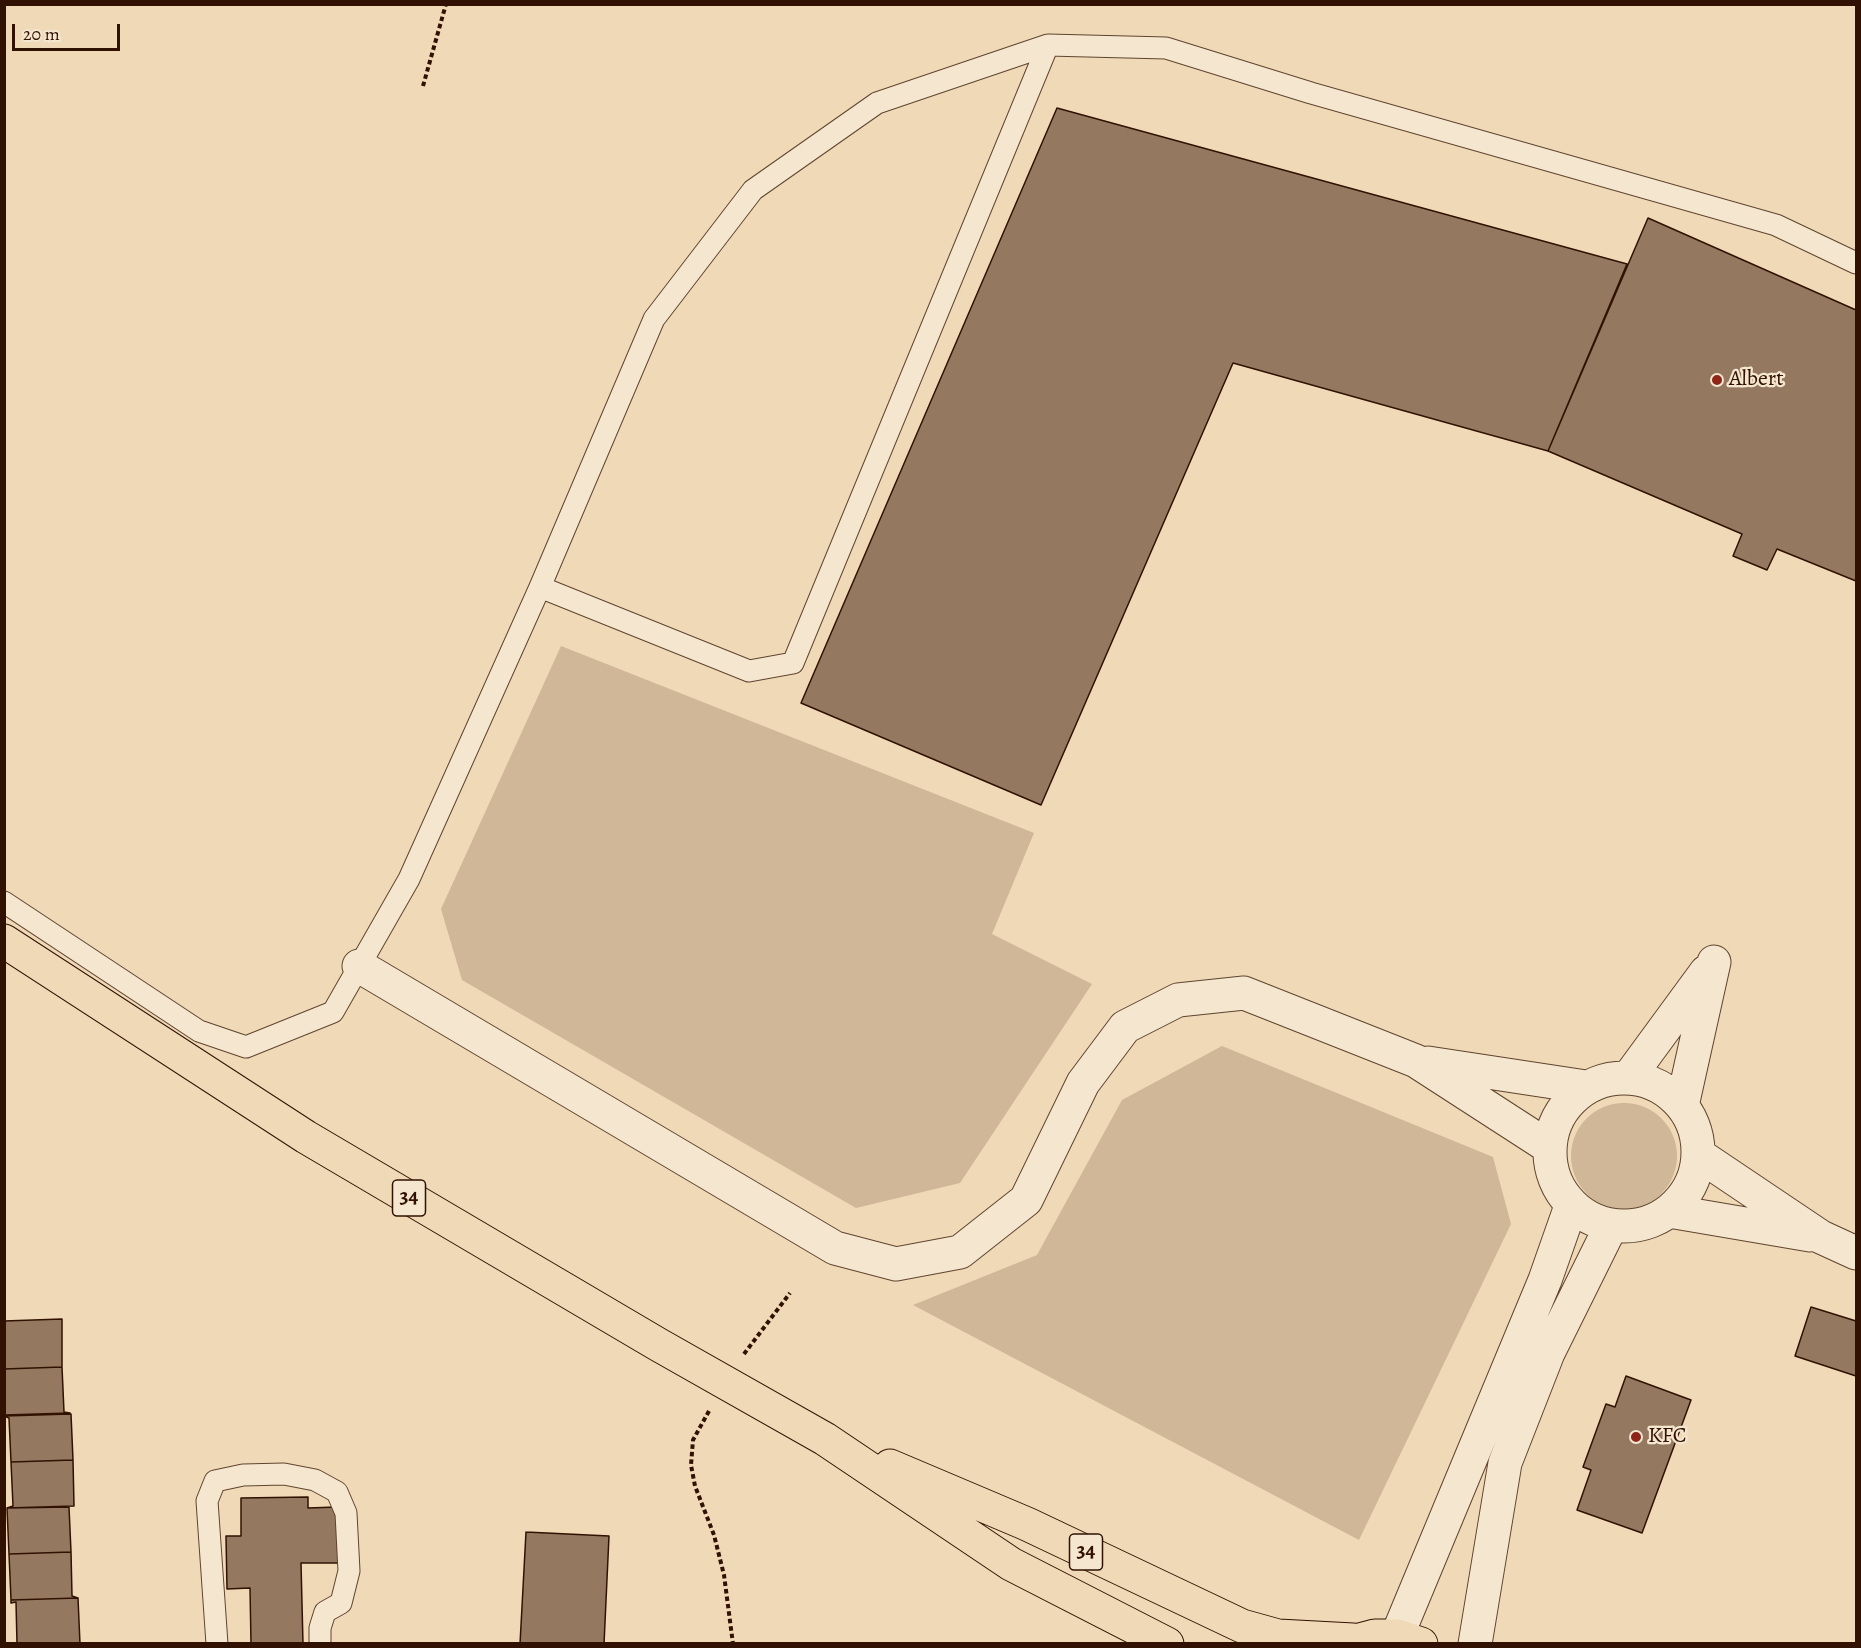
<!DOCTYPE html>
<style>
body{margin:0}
#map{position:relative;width:1861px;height:1648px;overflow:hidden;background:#efd9b6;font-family:Alegreya,serif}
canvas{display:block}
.frame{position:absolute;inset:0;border:6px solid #311202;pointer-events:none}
.scale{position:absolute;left:12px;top:24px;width:108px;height:27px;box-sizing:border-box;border:3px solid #311202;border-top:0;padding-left:8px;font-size:18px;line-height:21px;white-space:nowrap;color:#311202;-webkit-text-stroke:4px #f5e6d0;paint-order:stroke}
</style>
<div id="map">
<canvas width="1861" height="1648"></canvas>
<div class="frame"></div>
<div class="scale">20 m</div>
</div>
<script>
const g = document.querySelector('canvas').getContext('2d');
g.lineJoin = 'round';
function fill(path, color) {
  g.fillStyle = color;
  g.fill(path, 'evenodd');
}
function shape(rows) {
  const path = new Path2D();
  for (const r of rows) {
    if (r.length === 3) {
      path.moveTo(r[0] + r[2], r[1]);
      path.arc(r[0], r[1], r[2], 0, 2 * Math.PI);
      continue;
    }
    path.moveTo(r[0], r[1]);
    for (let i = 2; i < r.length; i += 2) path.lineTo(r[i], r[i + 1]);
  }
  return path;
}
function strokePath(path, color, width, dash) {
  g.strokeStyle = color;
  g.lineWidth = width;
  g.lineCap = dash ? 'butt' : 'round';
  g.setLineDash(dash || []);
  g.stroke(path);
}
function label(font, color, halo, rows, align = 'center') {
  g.font = font + ' Alegreya,serif';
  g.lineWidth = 4.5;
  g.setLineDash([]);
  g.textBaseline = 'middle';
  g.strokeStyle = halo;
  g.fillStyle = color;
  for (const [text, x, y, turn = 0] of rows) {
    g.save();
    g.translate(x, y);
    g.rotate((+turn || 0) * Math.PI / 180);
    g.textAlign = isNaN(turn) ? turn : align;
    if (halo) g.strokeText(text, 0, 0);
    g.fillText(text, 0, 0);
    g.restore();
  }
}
const green = shape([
 [561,646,1034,833,992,934,1092,984,960,1183,856,1208,462,980,441,909],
 [1222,1046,1493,1157,1511,1224,1359,1540,913,1305,1037,1255,1122,1100],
 [1624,1156,53]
]);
const building = shape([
 [1057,108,1627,264,1548,451,1233,363,1041,805,801,703,1057,108],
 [1648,218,1856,310,1856,581,1777,549,1767,570,1733,556,1742,534,1548,451,1648,218],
 [1811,1307,1856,1321,1856,1376,1795,1356,1811,1307],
 [62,1319,62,1367,4,1369,4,1321,62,1319],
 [62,1367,64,1412,70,1413,4,1415,4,1369,62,1367],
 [1626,1376,1691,1400,1642,1533,1577,1510,1591,1470,1583,1467,1606,1404,1615,1407,1626,1376],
 [71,1414,73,1460,11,1462,9,1418,4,1416,71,1414],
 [73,1460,74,1506,7,1508,13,1506,11,1462,73,1460],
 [308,1497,308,1508,337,1507,338,1563,301,1563,303,1644,251,1644,250,1588,227,1589,226,1536,241,1536,241,1498,308,1497],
 [69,1507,71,1552,9,1554,7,1508,69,1507],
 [526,1532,609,1536,604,1644,520,1644,526,1532],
 [71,1552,72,1596,78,1598,11,1600,9,1554,71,1552],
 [78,1598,80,1644,17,1644,16,1602,11,1603,11,1600,78,1598]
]);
const path = shape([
 [423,86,446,4],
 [744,1354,790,1293],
 [709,1411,693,1440,691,1465,695,1486,714,1535,724,1575,733,1644]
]);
const service = shape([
 [540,587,749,671,793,663,1048,45],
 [4,902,199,1031,246,1047,333,1012,409,879,540,587,654,319,753,190,877,103,1048,45,1166,48,1311,93,1776,225,1856,263],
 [217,1644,207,1501,215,1481,243,1475,284,1474,315,1480,337,1492,346,1513,349,1571,341,1603,325,1612,320,1628,320,1644]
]);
const minor = shape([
 [359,966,835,1248,896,1264,960,1252,1026,1200,1083,1083,1125,1027,1178,1000,1244,993,1416,1061,1549,1147],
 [1428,1063,1586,1087],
 [1629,1077,1706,972],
 [1624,1152,74],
 [1682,1106,1714,962],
 [1699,1155,1821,1237,1856,1253],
 [1669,1211,1810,1235],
 [1397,1636,1545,1280,1571,1206],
 [1475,1644,1505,1463,1548,1353,1611,1226]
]);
const primary = shape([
 [4,941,306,1137,659,1345,825,1439,1011,1564,1167,1644],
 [890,1466,1027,1524,1242,1626,1278,1636,1353,1640],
 [1345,1644,1375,1636,1397,1636,1421,1644]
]);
const markers = [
 [1717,380,6,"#8f2418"],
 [1636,1437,6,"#8f2418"]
];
const shields = [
 [409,1198,33],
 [1086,1552,33]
];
const shieldNames = [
 ["34",409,1198],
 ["34",1086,1552]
];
const poiNames = [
 ["Albert",1729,380],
 ["KFC",1648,1437]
];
fill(green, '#cfb797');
fill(building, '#947960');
strokePath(building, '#311202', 1.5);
strokePath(service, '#60442f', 23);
strokePath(minor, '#60442f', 35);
strokePath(primary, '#311202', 35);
strokePath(path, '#311202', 4, [4.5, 3]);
strokePath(service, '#f5e6d0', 21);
strokePath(minor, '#f5e6d0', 33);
strokePath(primary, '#efd9b6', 33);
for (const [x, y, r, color] of markers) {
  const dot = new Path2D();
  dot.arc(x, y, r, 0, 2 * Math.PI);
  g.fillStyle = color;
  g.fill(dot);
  strokePath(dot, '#f5e6d0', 2);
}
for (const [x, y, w] of shields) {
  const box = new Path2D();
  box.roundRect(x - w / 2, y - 18, w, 36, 4.5);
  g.fillStyle = '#f5e6d0';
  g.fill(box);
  strokePath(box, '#311202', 1.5);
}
label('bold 21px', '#311202', null, shieldNames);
label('22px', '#311202', '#f5e6d0', poiNames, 'left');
</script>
